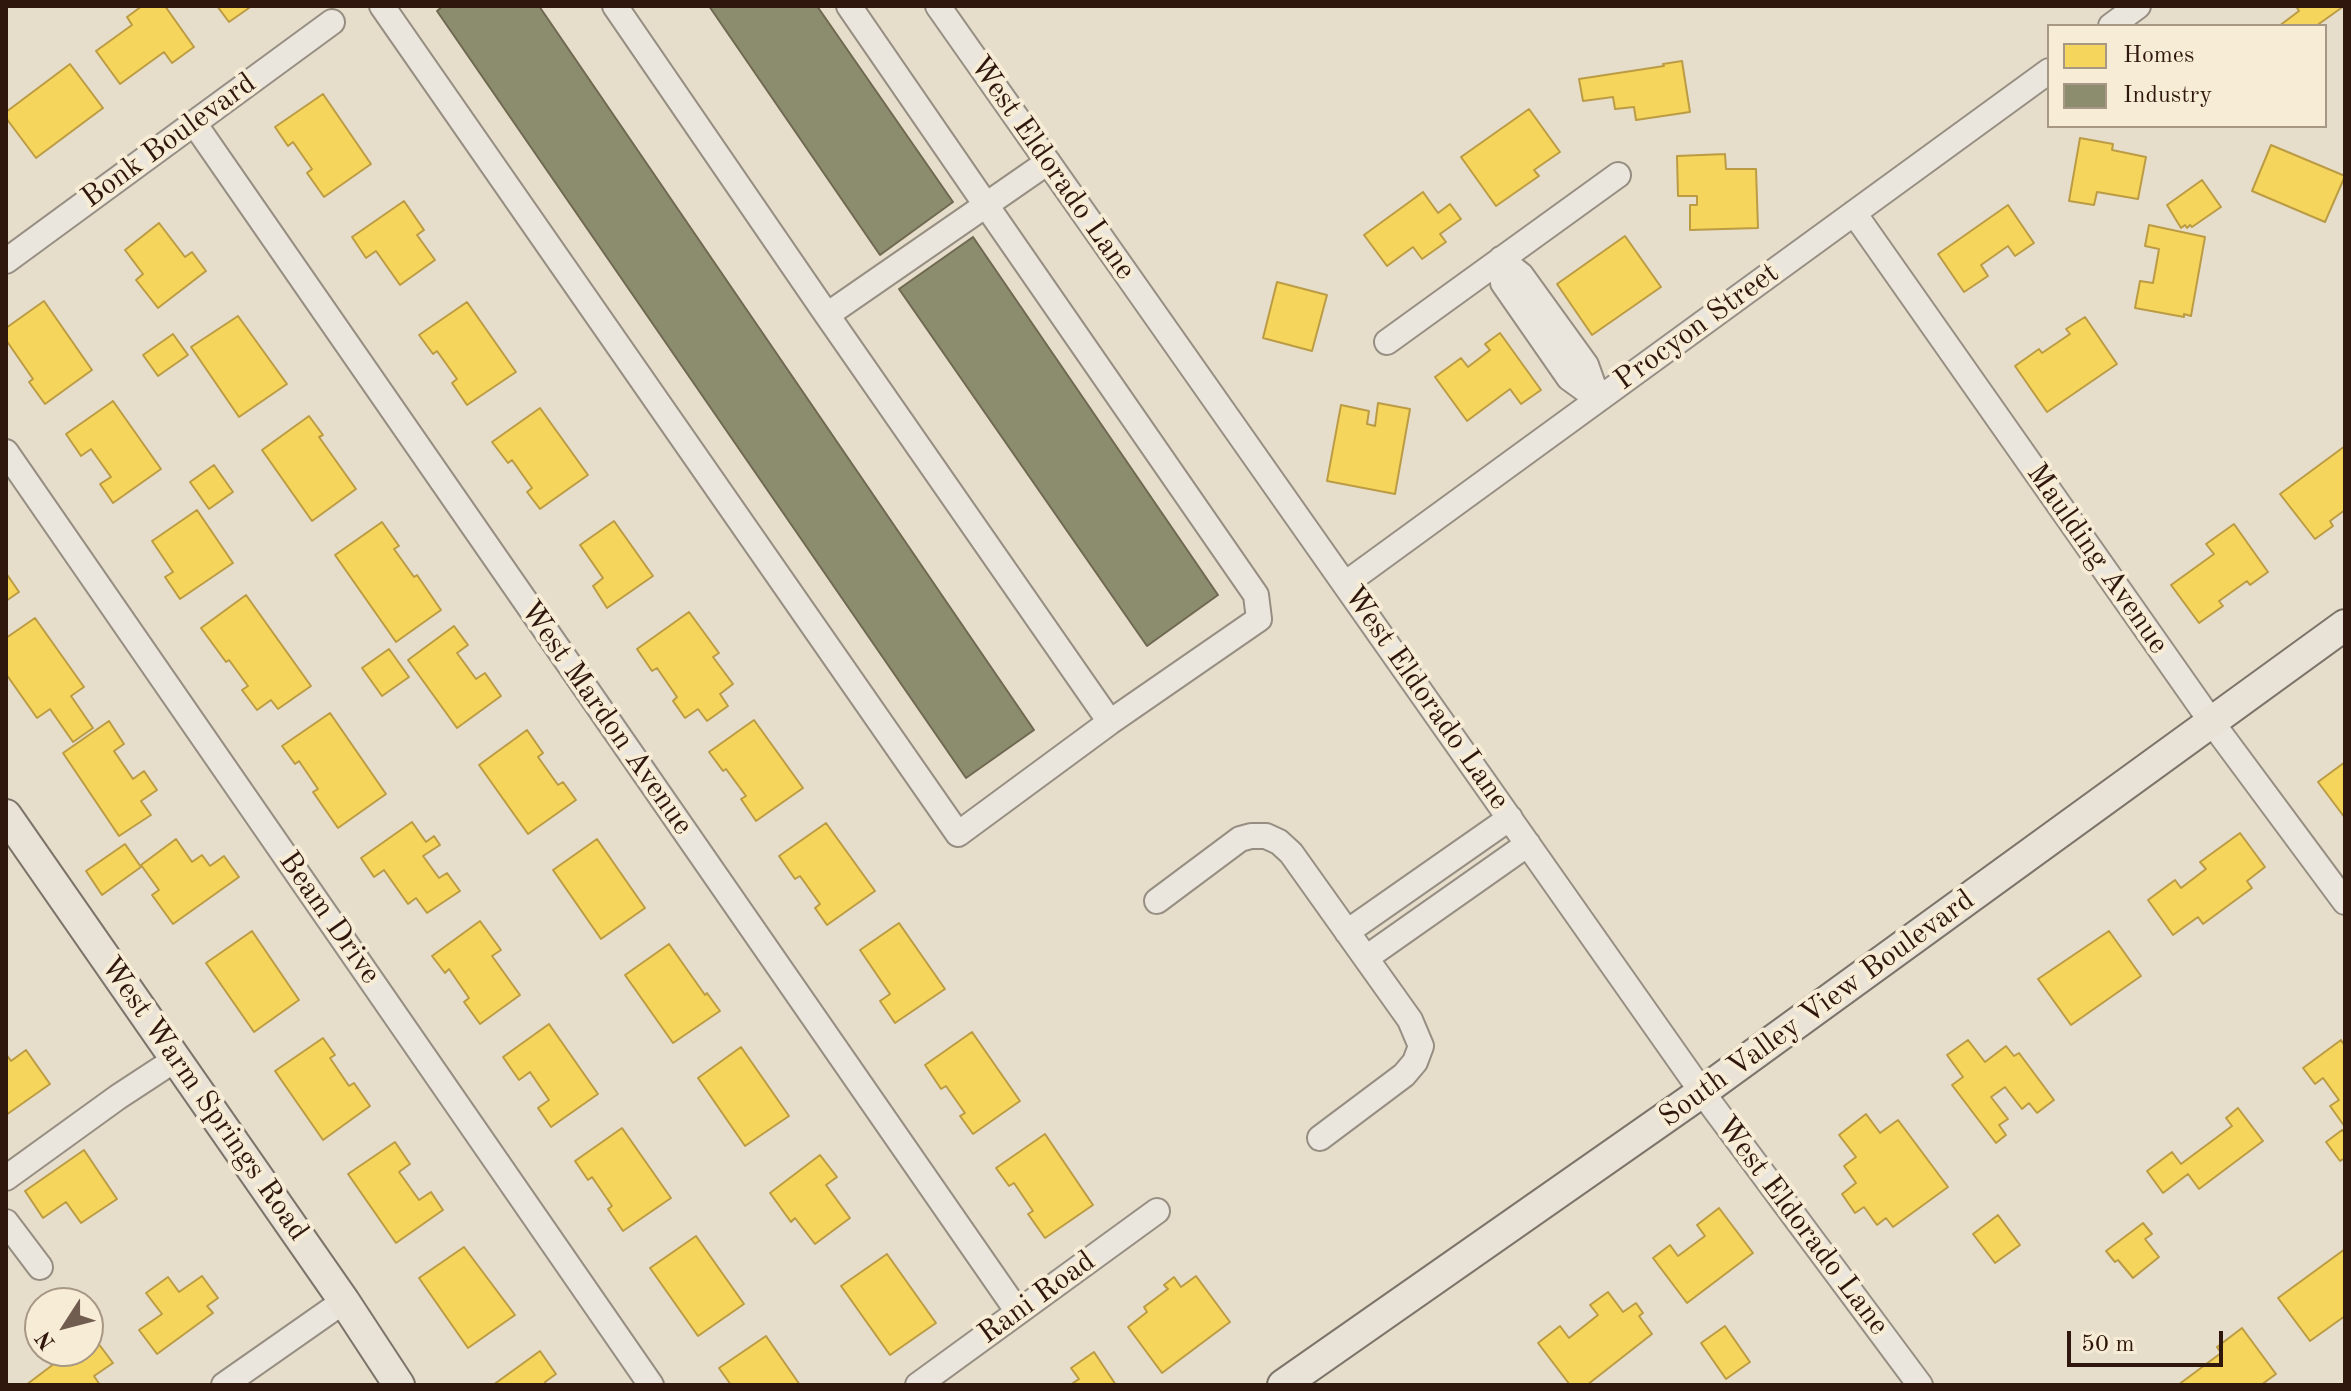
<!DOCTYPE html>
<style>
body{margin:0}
#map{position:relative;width:2351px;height:1391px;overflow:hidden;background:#e6decb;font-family:"Old Standard TT",serif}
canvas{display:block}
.frame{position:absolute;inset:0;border:8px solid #30170d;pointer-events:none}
.legend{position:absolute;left:2047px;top:24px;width:280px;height:104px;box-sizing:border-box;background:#f7ecd5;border:2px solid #a79785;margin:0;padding:10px 14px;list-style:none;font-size:24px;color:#30170d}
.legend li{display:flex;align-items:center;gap:16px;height:40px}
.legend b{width:40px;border:2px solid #a79785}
.north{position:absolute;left:24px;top:1287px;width:80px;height:80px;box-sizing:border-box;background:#f7ecd5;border:2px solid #a79785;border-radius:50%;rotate:234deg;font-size:22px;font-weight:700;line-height:32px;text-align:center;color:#30170d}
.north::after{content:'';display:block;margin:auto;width:28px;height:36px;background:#705d50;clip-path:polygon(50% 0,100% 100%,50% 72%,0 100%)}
.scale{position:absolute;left:2067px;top:1331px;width:156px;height:36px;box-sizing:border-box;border:4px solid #30170d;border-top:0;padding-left:10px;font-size:24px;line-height:28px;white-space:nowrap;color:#30170d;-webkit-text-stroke:6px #f7ecd5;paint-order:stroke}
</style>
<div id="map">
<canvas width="2351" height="1391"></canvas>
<div class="frame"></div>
<ul class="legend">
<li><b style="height:22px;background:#f6d55c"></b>Homes</li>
<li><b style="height:22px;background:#8c8c6e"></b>Industry</li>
</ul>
<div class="north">N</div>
<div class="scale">50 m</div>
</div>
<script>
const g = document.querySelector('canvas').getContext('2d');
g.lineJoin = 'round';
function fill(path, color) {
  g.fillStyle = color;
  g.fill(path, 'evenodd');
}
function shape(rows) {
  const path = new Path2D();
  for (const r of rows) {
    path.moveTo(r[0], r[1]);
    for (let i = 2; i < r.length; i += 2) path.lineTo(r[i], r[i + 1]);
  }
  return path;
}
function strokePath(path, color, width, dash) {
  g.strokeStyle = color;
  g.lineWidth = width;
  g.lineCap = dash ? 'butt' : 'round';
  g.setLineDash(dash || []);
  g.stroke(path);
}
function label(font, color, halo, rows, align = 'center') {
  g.font = font + ' "Old Standard TT",serif';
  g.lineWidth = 8;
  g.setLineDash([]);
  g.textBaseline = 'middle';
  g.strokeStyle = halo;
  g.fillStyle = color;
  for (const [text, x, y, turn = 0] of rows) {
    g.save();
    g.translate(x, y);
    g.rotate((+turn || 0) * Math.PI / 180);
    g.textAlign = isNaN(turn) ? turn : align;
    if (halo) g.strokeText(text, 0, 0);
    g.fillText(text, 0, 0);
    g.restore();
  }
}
const homes = shape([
 [142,6,165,6,194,47,172,63,164,52,120,84,96,51,132,25,127,17,142,6],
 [217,6,247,6,249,8,229,22,217,6],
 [2296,6,2344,6,2316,26,2279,26,2299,11,2296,6],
 [1682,61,1690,112,1636,120,1634,107,1615,109,1613,97,1583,101,1579,79,1664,66,1663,64,1682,61],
 [70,64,103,108,36,158,6,118,6,112,70,64],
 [323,94,371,164,324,197,307,173,312,169,293,142,288,146,275,127,323,94],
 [1529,109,1560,152,1534,170,1539,176,1496,206,1461,157,1529,109],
 [2080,138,2113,144,2112,150,2146,157,2138,199,2097,192,2094,205,2069,201,2080,138],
 [2271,145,2345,176,2325,222,2252,191,2271,145],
 [1725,154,1726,169,1756,169,1758,228,1690,230,1690,205,1697,205,1697,196,1678,196,1677,156,1725,154],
 [2202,180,2221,207,2192,227,2190,225,2187,228,2185,225,2181,228,2167,205,2202,180],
 [1423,192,1438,213,1450,204,1461,219,1440,234,1446,242,1422,259,1413,247,1387,266,1364,235,1423,192],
 [404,201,424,230,417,235,435,260,400,285,376,251,366,258,352,237,404,201],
 [2008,205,2034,243,2015,256,2008,246,1981,265,1988,276,1964,292,1938,254,2008,205],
 [159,223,185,257,192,252,206,271,158,308,136,280,143,274,125,250,159,223],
 [2149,225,2205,237,2191,316,2184,314,2184,317,2135,308,2140,281,2153,283,2159,249,2145,246,2149,225],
 [1625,236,1661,287,1592,335,1557,284,1625,236],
 [1277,282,1327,295,1312,351,1263,338,1277,282],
 [44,301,92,370,45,404,29,382,33,379,6,340,6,328,44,301],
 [467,302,516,372,467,405,452,383,457,379,437,351,433,354,419,335,467,302],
 [238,316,287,384,239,417,191,347,238,316],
 [2085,317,2117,364,2047,412,2015,366,2039,349,2042,353,2070,334,2066,329,2085,317],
 [1500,333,1541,390,1521,404,1510,389,1467,421,1435,377,1461,358,1468,367,1490,350,1485,344,1500,333],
 [173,334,188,355,158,376,143,355,173,334],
 [113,401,161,469,113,503,100,484,111,477,91,449,81,456,66,434,113,401],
 [1378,403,1410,409,1395,494,1327,481,1341,405,1369,411,1367,424,1375,426,1378,403],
 [540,408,588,475,540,509,527,492,532,488,512,460,508,463,492,442,540,408],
 [309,416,323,435,319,437,356,489,312,521,262,450,309,416],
 [2345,446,2345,510,2330,521,2333,526,2315,539,2280,494,2345,446],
 [214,465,233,492,209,509,190,482,214,465],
 [197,510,233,563,180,599,165,577,173,572,152,541,197,510],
 [614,521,653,576,607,608,593,586,603,578,580,545,614,521],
 [382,522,399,546,394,549,414,577,417,575,441,610,396,642,335,555,382,522],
 [2234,524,2268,572,2250,585,2247,581,2219,601,2223,606,2199,623,2171,585,2214,554,2206,544,2234,524],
 [6,573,19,592,6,601,6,573],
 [246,595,311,686,278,709,271,700,257,710,242,690,248,686,229,660,226,662,201,628,246,595],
 [689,612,719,653,713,657,733,684,720,694,728,706,707,721,698,709,685,718,673,701,677,697,657,668,652,671,637,649,689,612],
 [35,618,84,687,71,696,93,728,73,742,50,709,37,718,6,674,6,638,35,618],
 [454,626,468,645,457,653,476,679,485,673,501,696,457,728,408,660,454,626],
 [389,649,409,677,382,696,362,668,389,649],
 [330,713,386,794,338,828,313,792,318,789,299,761,295,764,282,746,330,713],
 [754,720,803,788,756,821,741,799,746,796,726,769,723,771,709,752,754,720],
 [109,721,124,744,114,751,133,779,144,771,157,790,141,801,151,815,119,836,63,753,109,721],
 [527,730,543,753,538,757,558,785,563,782,576,800,528,834,479,765,527,730],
 [2345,762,2345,818,2318,782,2345,762],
 [412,822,426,842,434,836,440,845,423,856,439,878,447,873,460,891,427,913,416,898,408,904,384,870,374,877,361,858,412,822],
 [826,823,875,891,827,925,815,908,820,904,800,876,795,879,779,856,826,823],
 [2240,833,2265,867,2247,881,2252,888,2203,924,2198,917,2173,935,2148,900,2175,880,2181,888,2206,869,2200,862,2240,833],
 [176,839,192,862,202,855,210,866,224,856,239,877,173,924,152,895,159,890,141,865,176,839],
 [597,839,645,908,601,939,553,870,597,839],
 [125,844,141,867,102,895,86,871,125,844],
 [480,921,501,950,492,956,520,995,480,1024,464,1002,469,998,449,969,445,973,432,956,480,921],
 [899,923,945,989,895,1023,880,1001,890,994,860,950,899,923],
 [252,931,299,1000,254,1032,206,963,252,931],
 [2109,931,2141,976,2071,1025,2038,979,2109,931],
 [669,944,705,995,707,993,720,1011,673,1043,625,975,669,944],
 [549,1024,598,1094,551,1127,538,1108,549,1100,530,1072,519,1080,503,1057,549,1024],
 [972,1032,1020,1101,973,1134,960,1116,965,1113,946,1086,941,1089,925,1065,972,1032],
 [323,1038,335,1055,330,1058,349,1086,354,1083,370,1106,323,1140,275,1071,323,1038],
 [1968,1040,1985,1062,2006,1046,2014,1056,2019,1053,2054,1100,2037,1113,2029,1103,2022,1109,2005,1087,1991,1097,2008,1119,1999,1125,2006,1135,1996,1143,1952,1085,1963,1077,1947,1055,1968,1040],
 [2341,1040,2345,1046,2345,1127,2330,1106,2339,1100,2323,1078,2315,1084,2303,1068,2341,1040],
 [741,1047,789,1116,745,1146,698,1078,741,1047],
 [26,1050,50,1084,6,1115,6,1054,11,1061,26,1050],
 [2238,1108,2263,1141,2199,1189,2188,1174,2163,1193,2147,1171,2172,1152,2181,1164,2232,1126,2226,1118,2238,1108],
 [1866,1114,1880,1133,1898,1120,1948,1187,1893,1227,1886,1218,1877,1225,1864,1207,1855,1213,1842,1194,1856,1183,1844,1166,1856,1157,1839,1135,1866,1114],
 [622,1128,671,1198,623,1231,608,1209,612,1206,592,1177,588,1180,575,1161,622,1128],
 [2342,1130,2345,1133,2345,1158,2340,1161,2326,1142,2342,1130],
 [1045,1134,1093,1205,1045,1238,1028,1214,1033,1211,1014,1183,1009,1186,996,1168,1045,1134],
 [395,1142,410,1164,399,1172,419,1200,431,1192,443,1210,396,1243,348,1174,395,1142],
 [84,1150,117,1199,81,1223,66,1202,43,1218,25,1191,84,1150],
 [820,1155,837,1177,826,1185,850,1218,815,1244,795,1218,791,1222,770,1193,820,1155],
 [1719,1208,1753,1253,1687,1303,1653,1258,1670,1245,1678,1256,1705,1236,1697,1225,1719,1208],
 [1998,1215,2020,1245,1995,1263,1973,1234,1998,1215],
 [2143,1223,2152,1234,2145,1239,2159,1257,2133,1278,2118,1260,2115,1262,2106,1251,2143,1223],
 [696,1236,744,1304,698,1336,650,1268,696,1236],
 [464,1247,515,1315,468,1348,419,1278,464,1247],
 [2345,1249,2345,1316,2310,1341,2278,1298,2345,1249],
 [887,1254,936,1323,890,1355,841,1286,887,1254],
 [202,1276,218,1298,207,1306,213,1313,157,1354,139,1330,162,1314,146,1293,168,1277,179,1292,202,1276],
 [1196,1276,1230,1322,1162,1373,1128,1327,1147,1312,1144,1307,1168,1289,1164,1285,1174,1277,1181,1287,1196,1276],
 [1608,1292,1623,1312,1636,1303,1643,1313,1639,1316,1652,1334,1587,1385,1570,1385,1538,1343,1560,1326,1569,1338,1598,1315,1590,1305,1608,1292],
 [1725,1326,1750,1362,1726,1379,1701,1343,1725,1326],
 [2242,1328,2276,1374,2261,1385,2178,1385,2221,1353,2217,1347,2242,1328],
 [766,1336,800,1385,731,1385,719,1368,766,1336],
 [98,1343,113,1363,94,1376,100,1385,26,1385,71,1351,75,1351,79,1357,98,1343],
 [540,1351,556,1374,545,1382,547,1385,493,1385,540,1351],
 [1094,1352,1116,1385,1070,1385,1079,1379,1071,1368,1094,1352]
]);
const industry = shape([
 [443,6,539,6,1034,730,966,778,437,11,443,6],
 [709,6,817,6,953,202,880,255,709,6],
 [973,237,1218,595,1147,646,899,289,973,237]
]);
const minor = shape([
 [382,6,958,834,1110,722],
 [615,6,827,315],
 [849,6,986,205,1256,595,1259,619,1110,722,827,315,986,205,1048,162],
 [938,6,1702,1092,1920,1385],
 [2111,26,2138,6],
 [194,123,1018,1312],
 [1854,213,2213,724,2345,902],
 [1501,259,1503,283,1569,378,1598,399],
 [1501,259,1521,275,1586,365,1598,399],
 [6,261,332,22],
 [1387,342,1618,175],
 [6,452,651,1385],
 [1345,584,2049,71],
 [1157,901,1240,839,1251,836,1266,836,1279,842,1291,853,1410,1020,1421,1046,1415,1062,1404,1075,1320,1138],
 [1347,932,1510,818],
 [1366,958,1528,844],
 [6,1178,118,1097,176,1059],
 [6,1222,40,1267],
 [224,1385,344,1301],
 [918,1385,1157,1211]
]);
const major = shape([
 [6,815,344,1301,399,1385],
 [1283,1385,1702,1092,2345,625]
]);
const streetNames = [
 ["Bonk Boulevard",169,141,-36],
 ["West Eldorado Lane",1052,168,55],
 ["Procyon Street",1697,327,-36],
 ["Maulding Avenue",2097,559,55],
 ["West Eldorado Lane",1426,698,55],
 ["West Mardon Avenue",606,718,55],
 ["Beam Drive",329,918,55],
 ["South Valley View Boulevard",1817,1009,-36],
 ["West Warm Springs Road",204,1099,55],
 ["West Eldorado Lane",1802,1226,53],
 ["Rani Road",1037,1298,-36]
];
fill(homes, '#f6d55c');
strokePath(homes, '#bb9c44', 2);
fill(industry, '#8c8c6e');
strokePath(industry, '#706951', 2);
strokePath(minor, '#968e82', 28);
strokePath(major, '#7c7369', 34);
strokePath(minor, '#ebe6dd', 24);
strokePath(major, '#e8e2d7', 30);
label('30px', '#30170d', '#f7ecd5', streetNames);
</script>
